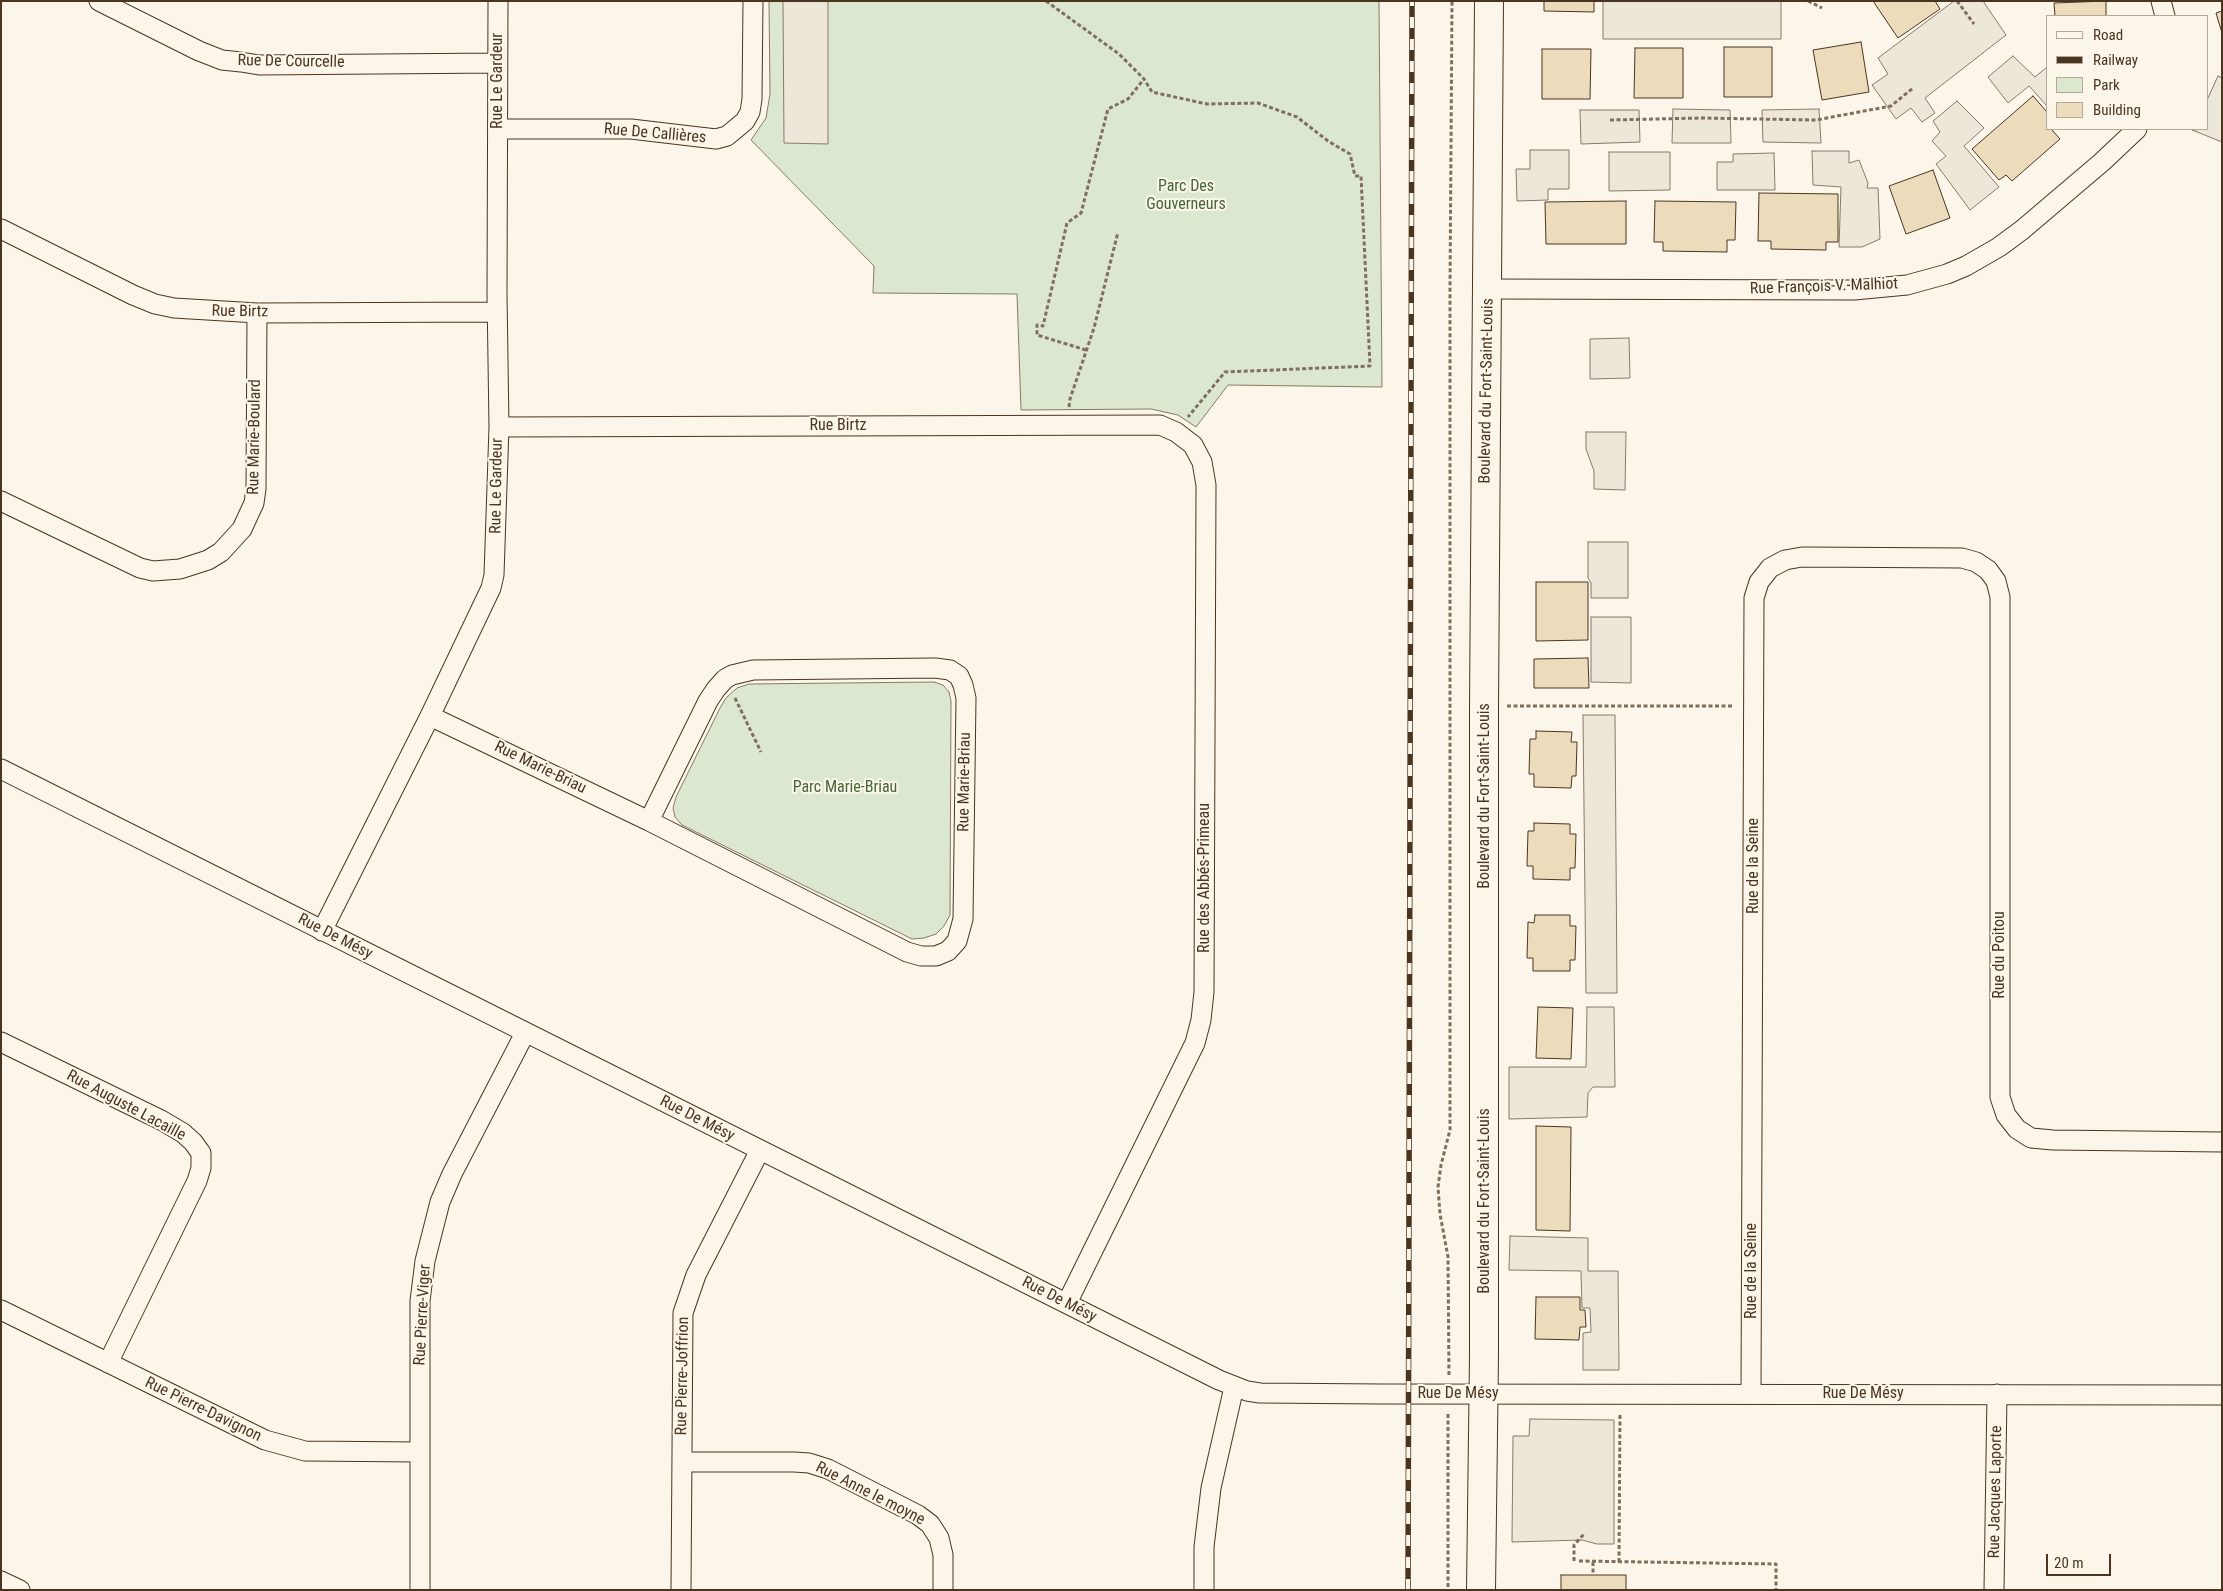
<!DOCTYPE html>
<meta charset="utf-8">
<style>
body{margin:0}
#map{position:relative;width:2223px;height:1591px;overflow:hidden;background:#fbf6e9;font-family:"Roboto Condensed",sans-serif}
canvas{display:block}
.frame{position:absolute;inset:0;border:2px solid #4a3520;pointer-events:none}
.legend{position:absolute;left:2046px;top:15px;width:162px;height:115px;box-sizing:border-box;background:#fbf6e9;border:1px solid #b4a999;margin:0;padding:6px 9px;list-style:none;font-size:15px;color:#4a3520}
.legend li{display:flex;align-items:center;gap:10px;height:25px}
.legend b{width:25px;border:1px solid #b4a999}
.scale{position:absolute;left:2046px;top:1554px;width:65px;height:22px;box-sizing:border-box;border:2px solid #4a3520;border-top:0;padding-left:6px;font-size:15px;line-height:18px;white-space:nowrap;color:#4a3520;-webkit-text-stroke:4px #fbf6e9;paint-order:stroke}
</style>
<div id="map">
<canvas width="2223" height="1591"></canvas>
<div class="frame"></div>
<ul class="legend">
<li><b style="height:6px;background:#fbf6e9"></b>Road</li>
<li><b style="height:6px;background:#4a3520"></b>Railway</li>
<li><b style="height:14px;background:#dce7d0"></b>Park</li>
<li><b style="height:14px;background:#ecdcbc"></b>Building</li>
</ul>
<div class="scale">20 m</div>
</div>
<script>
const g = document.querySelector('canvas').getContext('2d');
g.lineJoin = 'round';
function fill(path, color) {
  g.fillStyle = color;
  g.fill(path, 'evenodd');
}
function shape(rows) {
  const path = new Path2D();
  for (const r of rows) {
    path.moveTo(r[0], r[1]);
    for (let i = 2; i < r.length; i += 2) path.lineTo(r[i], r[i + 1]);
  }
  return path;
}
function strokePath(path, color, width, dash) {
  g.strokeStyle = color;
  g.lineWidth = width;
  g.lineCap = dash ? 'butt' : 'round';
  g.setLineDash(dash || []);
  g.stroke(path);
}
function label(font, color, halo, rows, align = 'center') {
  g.font = font + ' "Roboto Condensed",sans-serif';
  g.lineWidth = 4;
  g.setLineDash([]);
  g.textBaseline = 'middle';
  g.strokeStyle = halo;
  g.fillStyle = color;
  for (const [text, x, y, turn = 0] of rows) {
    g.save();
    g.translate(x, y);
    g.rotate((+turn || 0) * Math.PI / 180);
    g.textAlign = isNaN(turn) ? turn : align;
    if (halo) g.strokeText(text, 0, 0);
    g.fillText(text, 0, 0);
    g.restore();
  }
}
const green = shape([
 [769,1,1379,1,1382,387,1228,385,1196,427,1178,415,1151,409,1021,410,1017,294,873,293,874,266,751,140,766,118,770,94,769,1],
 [934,682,943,685,949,692,951,701,950,915,944,926,936,934,924,938,912,939,682,825,675,817,673,808,676,797,720,708,726,698,737,688,749,684,934,682]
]);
const parking = shape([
 [783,1,828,1,828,144,784,143,783,1],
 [1603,1,1781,1,1781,39,1603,39,1603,1],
 [1954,1,1983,1,2006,35,1925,98,1935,113,1922,122,1911,108,1896,119,1872,85,1888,74,1878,58,1954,1],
 [2013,56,2035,77,2047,67,2047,106,2029,86,2008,103,1988,77,2013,56],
 [2218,76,2222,78,2222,142,2192,130,2207,129,2207,100,2218,76],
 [1957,101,1984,128,1964,146,1999,187,1970,210,1936,164,1946,156,1932,141,1940,132,1933,121,1957,101],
 [1673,109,1730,110,1731,143,1672,143,1673,109],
 [1819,109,1821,143,1763,142,1762,110,1819,109],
 [1580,110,1639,110,1640,142,1581,144,1580,110],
 [1530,150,1569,150,1569,189,1548,189,1548,200,1517,201,1516,169,1530,169,1530,150],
 [1812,151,1849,151,1849,163,1859,160,1868,183,1867,188,1878,188,1880,239,1862,247,1839,247,1841,187,1813,185,1812,151],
 [1609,152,1670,152,1670,190,1609,191,1609,152],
 [1774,153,1775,190,1717,190,1717,162,1733,162,1733,154,1774,153],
 [1629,338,1630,378,1590,379,1590,339,1629,338],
 [1586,432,1626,432,1625,490,1594,489,1594,471,1586,449,1586,432],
 [1588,542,1628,542,1628,598,1591,598,1591,583,1588,578,1588,542],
 [1591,617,1631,617,1631,683,1591,682,1591,617],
 [1583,715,1615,715,1617,993,1586,993,1583,715],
 [1587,1007,1614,1007,1615,1087,1593,1087,1588,1093,1587,1117,1509,1119,1509,1067,1586,1067,1587,1007],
 [1510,1236,1588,1238,1588,1271,1618,1271,1619,1370,1583,1370,1583,1333,1591,1332,1590,1308,1582,1308,1581,1271,1509,1270,1510,1236],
 [1530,1419,1614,1420,1614,1544,1597,1544,1582,1540,1512,1542,1513,1436,1529,1436,1530,1419]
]);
const building = shape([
 [1544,1,1594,1,1594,12,1544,11,1544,1],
 [1873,1,1935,1,1940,9,1898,38,1873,1],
 [2106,1,2106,16,2055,16,2054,3,2106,1],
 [2222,11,2222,33,2216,13,2222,11],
 [1861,42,1869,92,1822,100,1813,50,1861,42],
 [1724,47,1772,47,1772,97,1724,97,1724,47],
 [1635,48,1683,48,1683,98,1634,98,1635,48],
 [1542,49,1591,49,1590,99,1542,99,1542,49],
 [2033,96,2047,112,2047,129,2053,129,2052,130,2060,139,2012,181,2006,175,1999,180,1972,149,2033,96],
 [1933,170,1950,218,1906,234,1889,186,1933,170],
 [1759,193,1838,194,1838,242,1826,242,1826,250,1771,249,1771,241,1758,241,1759,193],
 [1626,201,1626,244,1546,244,1545,202,1626,201],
 [1655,201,1736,202,1735,240,1727,240,1727,252,1663,251,1663,242,1654,242,1655,201],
 [1536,582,1588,582,1588,640,1536,641,1536,582],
 [1588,658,1589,688,1534,688,1534,659,1588,658],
 [1536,731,1572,732,1571,742,1577,742,1576,776,1572,776,1571,788,1534,787,1534,774,1529,774,1530,739,1536,739,1536,731],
 [1534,823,1570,824,1570,834,1576,834,1575,868,1570,868,1570,880,1533,879,1533,866,1527,866,1528,831,1534,831,1534,823],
 [1535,915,1570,915,1570,926,1576,926,1575,960,1570,960,1570,971,1533,971,1533,958,1527,958,1528,922,1534,923,1535,915],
 [1538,1007,1573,1008,1571,1059,1536,1058,1538,1007],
 [1536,1126,1571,1127,1570,1231,1536,1230,1536,1126],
 [1536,1297,1580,1297,1580,1310,1585,1310,1586,1327,1580,1327,1579,1340,1535,1339,1536,1297],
 [1561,1575,1626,1575,1626,1590,1561,1590,1561,1575]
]);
const path = shape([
 [1046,1,1119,54,1144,79,1152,92,1207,104,1258,103,1297,117,1328,141,1350,154,1355,176,1361,176,1370,366,1225,372,1188,417],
 [1808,1,1822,8],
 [1957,1,1974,24],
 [1610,120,1701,118,1816,120,1891,106,1913,88],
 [1086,350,1037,335,1037,325,1043,326,1067,223,1081,213,1108,109,1128,99,1144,79],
 [1069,407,1070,399,1094,328,1118,232],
 [735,698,761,752],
 [1507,706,1734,706],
 [1449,1375,1448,1257,1440,1214,1438,1187,1441,1165,1450,1130,1450,289,1452,1],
 [1448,1414,1448,1590],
 [1574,1561,1574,1545,1584,1534],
 [1579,1561,1776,1564,1776,1590],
 [1593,1562,1593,1575],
 [1619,1562,1620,1413]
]);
const street = shape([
 [99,1,199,51,222,60,241,62,259,65,497,63],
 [2161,1,2165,16],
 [498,129,631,129,716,139,727,136,745,121,750,112,752,99,753,1],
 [1,229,133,295,155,304,174,308,257,313,497,312],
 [1488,289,1854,290,1907,285,1947,274,1966,266,1999,247,2022,230,2102,162,2137,129],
 [499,427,1160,425,1176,432,1193,445,1202,462,1206,485,1204,992,1201,1020,1195,1043,1067,1303],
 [1,501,140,568,153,571,180,569,208,560,221,552,242,529,254,503,256,489,257,313],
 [430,716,649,821,907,952,921,956,936,956,948,951,957,941,963,919,966,698,963,685,959,676,950,670,935,668,753,670,732,675,725,679,716,689,708,701,649,821],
 [1,769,1219,1380,1247,1391,1260,1393,1381,1394,2222,1395],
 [322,931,430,716,491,588,494,575,499,427,497,294,498,1],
 [1,1042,161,1120,183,1133,193,1142,201,1153,201,1168,197,1181,108,1363],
 [1,1310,265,1440,305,1451,420,1452],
 [1751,1393,1754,598,1759,582,1770,568,1785,560,1802,557,1962,558,1976,562,1988,570,1996,581,2000,597,2000,1097,2006,1115,2017,1129,2031,1138,2053,1140,2222,1142],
 [682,1462,794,1462,809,1463,828,1469,918,1515,930,1524,939,1538,943,1555,943,1590],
 [1,1581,20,1590],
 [420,1590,420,1301,425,1261,440,1202,452,1174,525,1033],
 [681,1590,683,1313,696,1275,760,1150],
 [1204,1590,1204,1547,1211,1488,1234,1387],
 [1994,1590,1997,1394]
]);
const secondary = shape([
 [1481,1590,1484,1356,1484,707,1489,1]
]);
const rail = shape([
 [1408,1590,1412,1]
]);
const streetNames = [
 ["Rue De Courcelle",291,62,1],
 ["Rue Le Gardeur",498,81,-90],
 ["Rue De Callières",655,134,5],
 ["Rue François-V.-Malhiot",1824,287,-2],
 ["Rue Birtz",240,312,1],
 ["Boulevard du Fort-Saint-Louis",1487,391,-89],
 ["Rue Birtz",838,426],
 ["Rue Marie-Boulard",255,437,-89],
 ["Rue Le Gardeur",497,486,-89],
 ["Rue Marie-Briau",540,768,26],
 ["Rue Marie-Briau",965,782,-89],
 ["Boulevard du Fort-Saint-Louis",1485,796,-90],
 ["Rue de la Seine",1754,866,-90],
 ["Rue des Abbés-Primeau",1205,878,-90],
 ["Rue De Mésy",335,937,27],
 ["Rue du Poitou",2000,955,-90],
 ["Rue Auguste Lacaille",126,1106,28],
 ["Rue De Mésy",697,1119,27],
 ["Boulevard du Fort-Saint-Louis",1485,1201,-90],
 ["Rue de la Seine",1752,1271,-90],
 ["Rue De Mésy",1059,1300,27],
 ["Rue Pierre-Viger",423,1315,-87],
 ["Rue Pierre-Joffrion",683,1376,-89],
 ["Rue De Mésy",1458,1394],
 ["Rue De Mésy",1863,1394],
 ["Rue Pierre-Davignon",203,1410,26],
 ["Rue Jacques Laporte",1996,1492,-89],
 ["Rue Anne le moyne",870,1494,27]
];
const parkNames = [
 ["Parc Des",1186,187],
 ["Gouverneurs",1186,205],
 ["Parc Marie-Briau",845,788]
];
fill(green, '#dce7d0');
strokePath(green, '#887966', 1);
fill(parking, '#ede7d9');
strokePath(parking, '#887966', 1);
fill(building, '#ecdcbc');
strokePath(building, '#4a3520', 1);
strokePath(street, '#4a3520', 21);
strokePath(secondary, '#4a3520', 30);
strokePath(path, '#7f6f5c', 3, [4, 2.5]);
strokePath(street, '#fbf6e9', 19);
strokePath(secondary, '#fbf6e9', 28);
strokePath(rail, '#4a3520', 5.5);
strokePath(rail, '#fbf6e9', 4, [11]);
label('16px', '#4a3520', '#fbf6e9', streetNames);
label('16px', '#436837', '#fbf6e9', parkNames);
</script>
